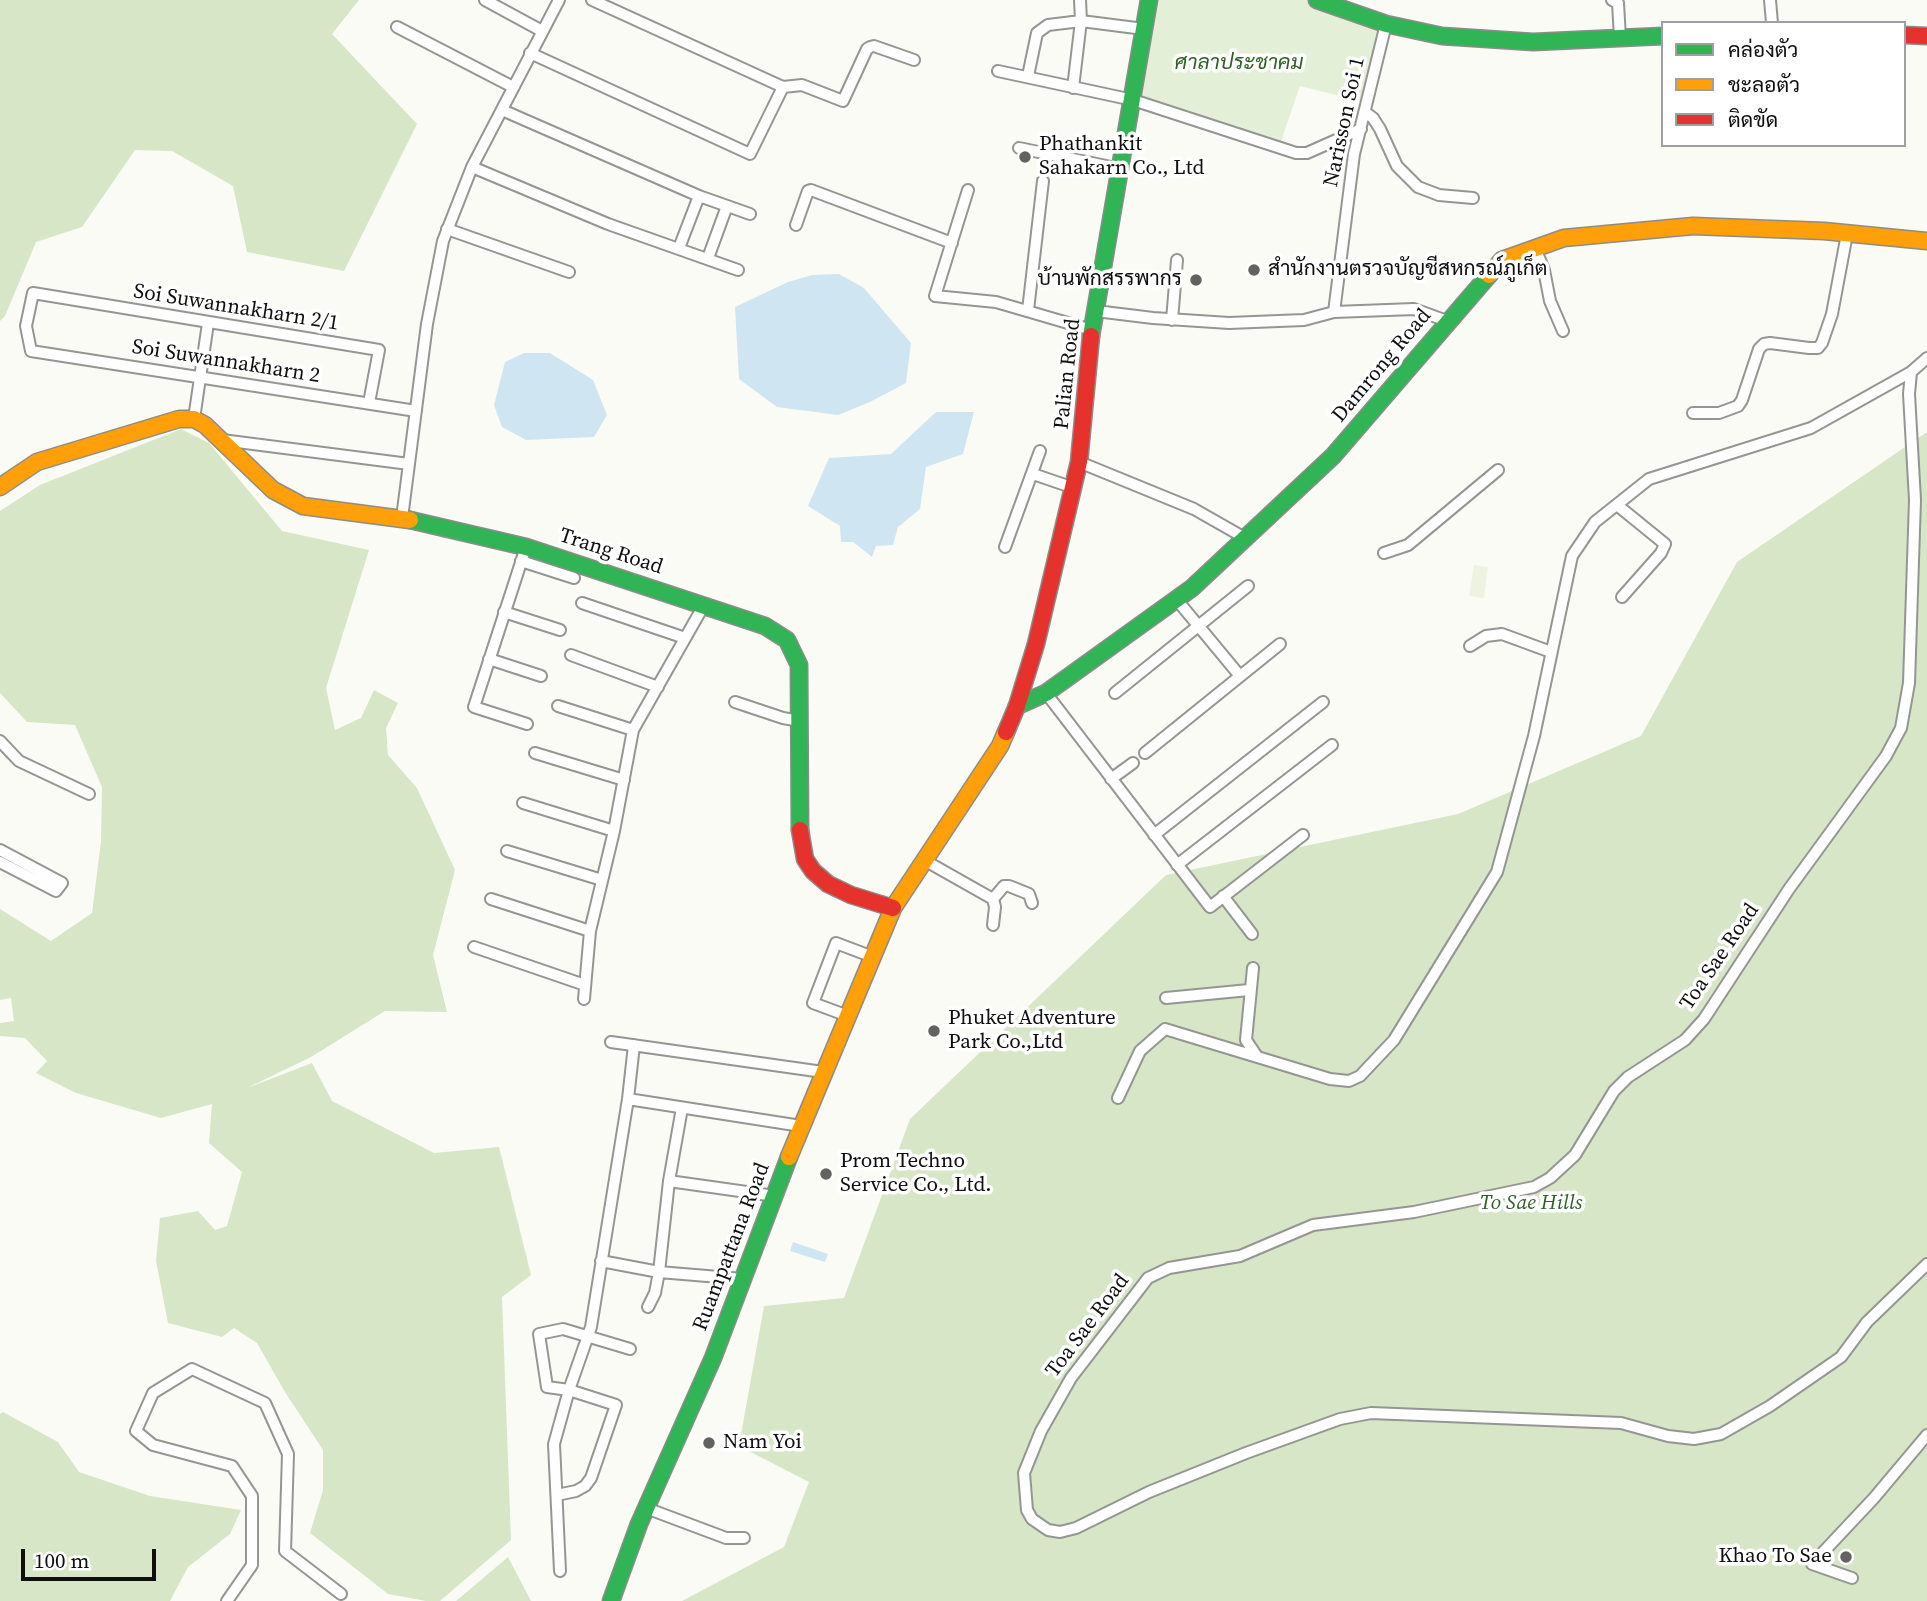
<!DOCTYPE html>
<meta charset="utf-8">
<style>
body{margin:0}
#map{position:relative;width:1927px;height:1601px;overflow:hidden;background:#fbfbf6;font-family:"Source Serif 4",Sarabun,serif}
canvas{display:block}
.legend{position:absolute;left:1661px;top:21px;width:245px;height:126px;box-sizing:border-box;background:#fff;border:2px solid #9f9f9f;margin:0;padding:9px 12px;list-style:none;font-size:21px;color:#0f0f0f}
.legend li{display:flex;align-items:center;gap:14px;height:35px}
.legend b{width:35px;border:2px solid #9f9f9f}
.scale{position:absolute;left:21px;top:1549px;width:135px;height:32px;box-sizing:border-box;border:4px solid #0f0f0f;border-top:0;padding-left:9px;font-size:21px;line-height:24px;white-space:nowrap;color:#0f0f0f;-webkit-text-stroke:5px #fff;paint-order:stroke}
</style>
<div id="map">
<canvas width="1927" height="1601"></canvas>
<ul class="legend">
<li><b style="height:9px;background:#30b455"></b>คล่องตัว</li>
<li><b style="height:9px;background:#ff9f0a"></b>ชะลอตัว</li>
<li><b style="height:9px;background:#e5322d"></b>ติดขัด</li>
</ul>
<div class="scale">100 m</div>
</div>
<script>
const g = document.querySelector('canvas').getContext('2d');
g.lineJoin = 'round';
function fill(path, color) {
  g.fillStyle = color;
  g.fill(path, 'evenodd');
}
function shape(rows) {
  const path = new Path2D();
  for (const r of rows) {
    path.moveTo(r[0], r[1]);
    for (let i = 2; i < r.length; i += 2) path.lineTo(r[i], r[i + 1]);
  }
  return path;
}
function strokePath(path, color, width, dash) {
  g.strokeStyle = color;
  g.lineWidth = width;
  g.lineCap = dash ? 'butt' : 'round';
  g.setLineDash(dash || []);
  g.stroke(path);
}
function label(font, color, halo, rows, align = 'center') {
  g.font = font + ' "Source Serif 4",Sarabun,serif';
  g.lineWidth = 7;
  g.setLineDash([]);
  g.textBaseline = 'middle';
  g.strokeStyle = halo;
  g.fillStyle = color;
  for (const [text, x, y, turn = 0] of rows) {
    g.save();
    g.translate(x, y);
    g.rotate((+turn || 0) * Math.PI / 180);
    g.textAlign = isNaN(turn) ? turn : align;
    if (halo) g.strokeText(text, 0, 0);
    g.fillText(text, 0, 0);
    g.restore();
  }
}
const green = shape([
 [1157,0,1309,0,1381,29,1364,102,1300,86,1280,144,1140,97]
]);
const forest = shape([
 [0,0,359,0,332,34,417,124,344,271,247,252,233,186,172,151,135,150,82,227,36,242,5,316,0,321],
 [181,429,209,443,282,531,369,550,326,688,335,730,361,718,374,690,398,703,386,728,388,755,417,788,455,870,433,955,447,1012,385,1011,311,1057,247,1088,312,1063,332,1101,434,1153,499,1147,531,1275,502,1297,511,1540,440,1601,426,1601,388,1594,310,1533,323,1490,323,1450,285,1392,257,1343,234,1328,222,1337,168,1323,156,1261,160,1218,198,1211,215,1230,227,1226,242,1172,209,1143,212,1104,161,1118,76,1093,36,1073,47,1061,25,1038,0,1036,0,1023,14,1021,11,998,0,1000,0,909,51,941,92,913,101,841,102,787,75,725,27,722,0,693,0,511,40,485],
 [1927,432,1927,1601,682,1601,784,1547,809,1482,739,1446,764,1306,844,1298,910,1119,1166,875,1458,814,1641,736,1737,562],
 [3,1412,58,1442,79,1472,150,1496,241,1510,230,1534,188,1567,170,1601,0,1601,0,1414],
 [508,1557,531,1601,456,1601]
]);
const pitch = shape([
 [1474,565,1488,567,1484,598,1469,596]
]);
const water = shape([
 [839,274,864,288,911,343,906,383,870,402,838,415,777,407,739,379,735,307,788,282,812,275],
 [524,353,550,353,593,380,607,415,594,437,526,440,502,427,494,405,505,362],
 [936,412,974,412,963,454,926,467,920,509,898,527,893,545,876,546,872,557,853,542,841,542,840,526,808,506,829,458,891,454],
 [793,1242,828,1254,825,1262,790,1251]
]);
const street = shape([
 [485,0,542,31],
 [592,0,783,87,802,85,843,101,867,49,870,47,874,46,914,60],
 [1612,0,1618,3,1620,38],
 [1770,0,1772,23],
 [397,27,513,87],
 [530,53,750,154,783,87],
 [998,71,1133,100,1296,153,1307,153,1361,129],
 [1028,76,1037,33,1048,25,1081,21,1144,29],
 [1073,88,1081,21,1080,0],
 [502,110,699,196,750,214],
 [1365,112,1373,118,1380,129,1397,166,1418,187,1439,195,1473,198],
 [1019,148,1121,169],
 [472,167,608,224,738,270],
 [968,190,935,296,996,302,1092,330],
 [796,225,808,191,811,190,952,243],
 [447,229,569,272],
 [679,248,699,196],
 [1535,248,1544,270,1550,301,1563,331],
 [708,258,727,206],
 [1028,310,1043,181],
 [1096,311,1153,318,1229,323,1304,320,1334,312,1414,309,1447,321],
 [1334,312,1354,154,1386,24],
 [1172,320,1177,260],
 [1911,372,1909,394,1915,500,1909,683,1901,728,1886,756,1789,889,1704,1019,1685,1040,1628,1077,1614,1091,1575,1155,1550,1178,1534,1187,1414,1212,1313,1225,1240,1256,1169,1268,1148,1278,1071,1378,1041,1431,1024,1473,1027,1510,1032,1519,1048,1530,1060,1532,1076,1528,1149,1492,1246,1453,1340,1419,1371,1413,1621,1423,1668,1436,1694,1439,1721,1434,1770,1406,1841,1357,1867,1322,1927,1264],
 [369,403,379,350,33,293,26,326,31,351,416,411],
 [1693,413,1719,413,1738,406,1742,400,1759,349,1764,344,1770,343,1809,348,1818,348,1822,343,1832,314,1847,234],
 [194,419,208,323],
 [222,440,409,464],
 [1079,462,1194,509,1245,538],
 [1033,474,1074,488],
 [1617,505,1665,544,1661,553,1622,597],
 [402,518,427,324,443,241,472,167,559,0],
 [526,547,474,707,527,724],
 [1005,547,1040,451],
 [1384,553,1408,545,1498,470],
 [521,561,574,578],
 [1177,600,1240,676],
 [582,603,685,638],
 [504,612,560,630],
 [1470,646,1486,636,1502,634,1551,652],
 [571,655,658,687],
 [489,659,541,676],
 [1046,693,1210,907,1303,835],
 [1115,693,1248,586],
 [735,702,783,718,800,721],
 [558,706,633,730],
 [0,741,19,761,89,794],
 [535,753,624,780],
 [1145,753,1280,644],
 [1111,779,1133,763],
 [523,803,614,831],
 [1154,835,1323,702],
 [0,850,62,883,56,891,0,862],
 [507,851,602,880],
 [924,860,993,899,1004,886,1009,886,1029,894,1032,903],
 [1177,865,1332,745],
 [1223,896,1252,934],
 [491,899,590,931],
 [993,925,995,907,993,899],
 [474,947,585,985],
 [1253,968,1246,1040,1256,1055],
 [1166,998,1249,990],
 [584,999,590,931,614,831,633,730,704,605],
 [848,1016,813,1003,836,943,873,957],
 [611,1042,823,1072],
 [1118,1098,1140,1051,1165,1029,1330,1079,1349,1081,1360,1076,1394,1040,1497,872,1534,736,1572,556,1595,522,1649,479,1811,428,1911,372,1927,358],
 [628,1099,801,1126],
 [669,1181,775,1196],
 [601,1261,659,1272,743,1279],
 [648,1307,655,1293,659,1272,669,1181,682,1108],
 [557,1495,576,1491,585,1486,591,1478,616,1405,569,1390,547,1387,539,1334,563,1329,630,1349],
 [646,1508,726,1538,744,1538],
 [560,1571,554,1444,569,1390,591,1327,628,1099,634,1045],
 [1852,1578,1812,1564,1874,1498,1927,1435],
 [227,1601,252,1565,252,1496,232,1466,153,1445,136,1431,153,1393,192,1369,265,1403,288,1454,285,1551,341,1594]
]);
const fast = shape([
 [1317,0,1386,24,1442,36,1533,42,1663,36],
 [1091,336,1149,0],
 [410,520,526,547,765,626,787,640,799,665,800,830],
 [1017,706,1046,693,1192,588,1333,456,1489,275],
 [611,1601,639,1524,713,1358,789,1157]
]);
const slow = shape([
 [1489,275,1502,260,1564,238,1693,226,1824,231,1927,241],
 [0,487,37,462,179,419,194,419,205,425,273,490,303,506,410,520],
 [789,1157,893,908,1000,746,1006,732]
]);
const jam = shape([
 [1904,35,1927,36],
 [1006,732,1017,706,1036,644,1079,462,1091,336],
 [800,830,805,859,813,871,828,884,851,895,893,908]
]);
const markers = [
 [1025,157,7,"#626260"],
 [1254,270,7,"#626260"],
 [1196,280,7,"#626260"],
 [934,1031,7,"#626260"],
 [826,1174,7,"#626260"],
 [709,1443,7,"#626260"],
 [1846,1557,7,"#626260"]
];
const parkNames = [
 ["ศาลาประชาคม",1239,64],
 ["To Sae Hills",1531,1204]
];
const streetNames = [
 ["Narisson Soi 1",1345,122,-78],
 ["Soi Suwannakharn 2/1",236,308,9],
 ["Soi Suwannakharn 2",226,362,9],
 ["Damrong Road",1382,366,-50],
 ["Palian Road",1068,374,-84],
 ["Trang Road",611,552,18],
 ["Toa Sae Road",1720,957,-56],
 ["Ruampattana Road",732,1247,-69],
 ["Toa Sae Road",1088,1326,-53]
];
const poiNames = [
 ["Phathankit",1039,145],
 ["Sahakarn Co., Ltd",1039,169],
 ["สำนักงานตรวจบัญชีสหกรณ์ภูเก็ต",1268,270],
 ["บ้านพักสรรพากร",1182,280,"right"],
 ["Phuket Adventure",948,1019],
 ["Park Co.,Ltd",948,1043],
 ["Prom Techno",840,1162],
 ["Service Co., Ltd.",840,1186],
 ["Nam Yoi",723,1443],
 ["Khao To Sae",1832,1557,"right"]
];
fill(green, '#e4efd8');
fill(forest, '#d6e6c7');
fill(pitch, '#eef3e1');
fill(water, '#d0e5f2');
strokePath(street, '#959593', 14);
strokePath(fast, '#8c8c8a', 19);
strokePath(slow, '#8c8c8a', 19);
strokePath(jam, '#8c8c8a', 19);
strokePath(street, '#fefefe', 10);
strokePath(fast, '#30b455', 16);
strokePath(slow, '#ff9f0a', 16);
strokePath(jam, '#e5322d', 16);
for (const [x, y, r, color] of markers) {
  const dot = new Path2D();
  dot.arc(x, y, r, 0, 2 * Math.PI);
  g.fillStyle = color;
  g.fill(dot);
  strokePath(dot, '#fff', 2.5);
}
label('italic 21px', '#316026', '#fff', parkNames);
label('21px', '#0f0f0f', '#fff', streetNames);
label('21px', '#0f0f0f', '#fff', poiNames, 'left');
</script>
